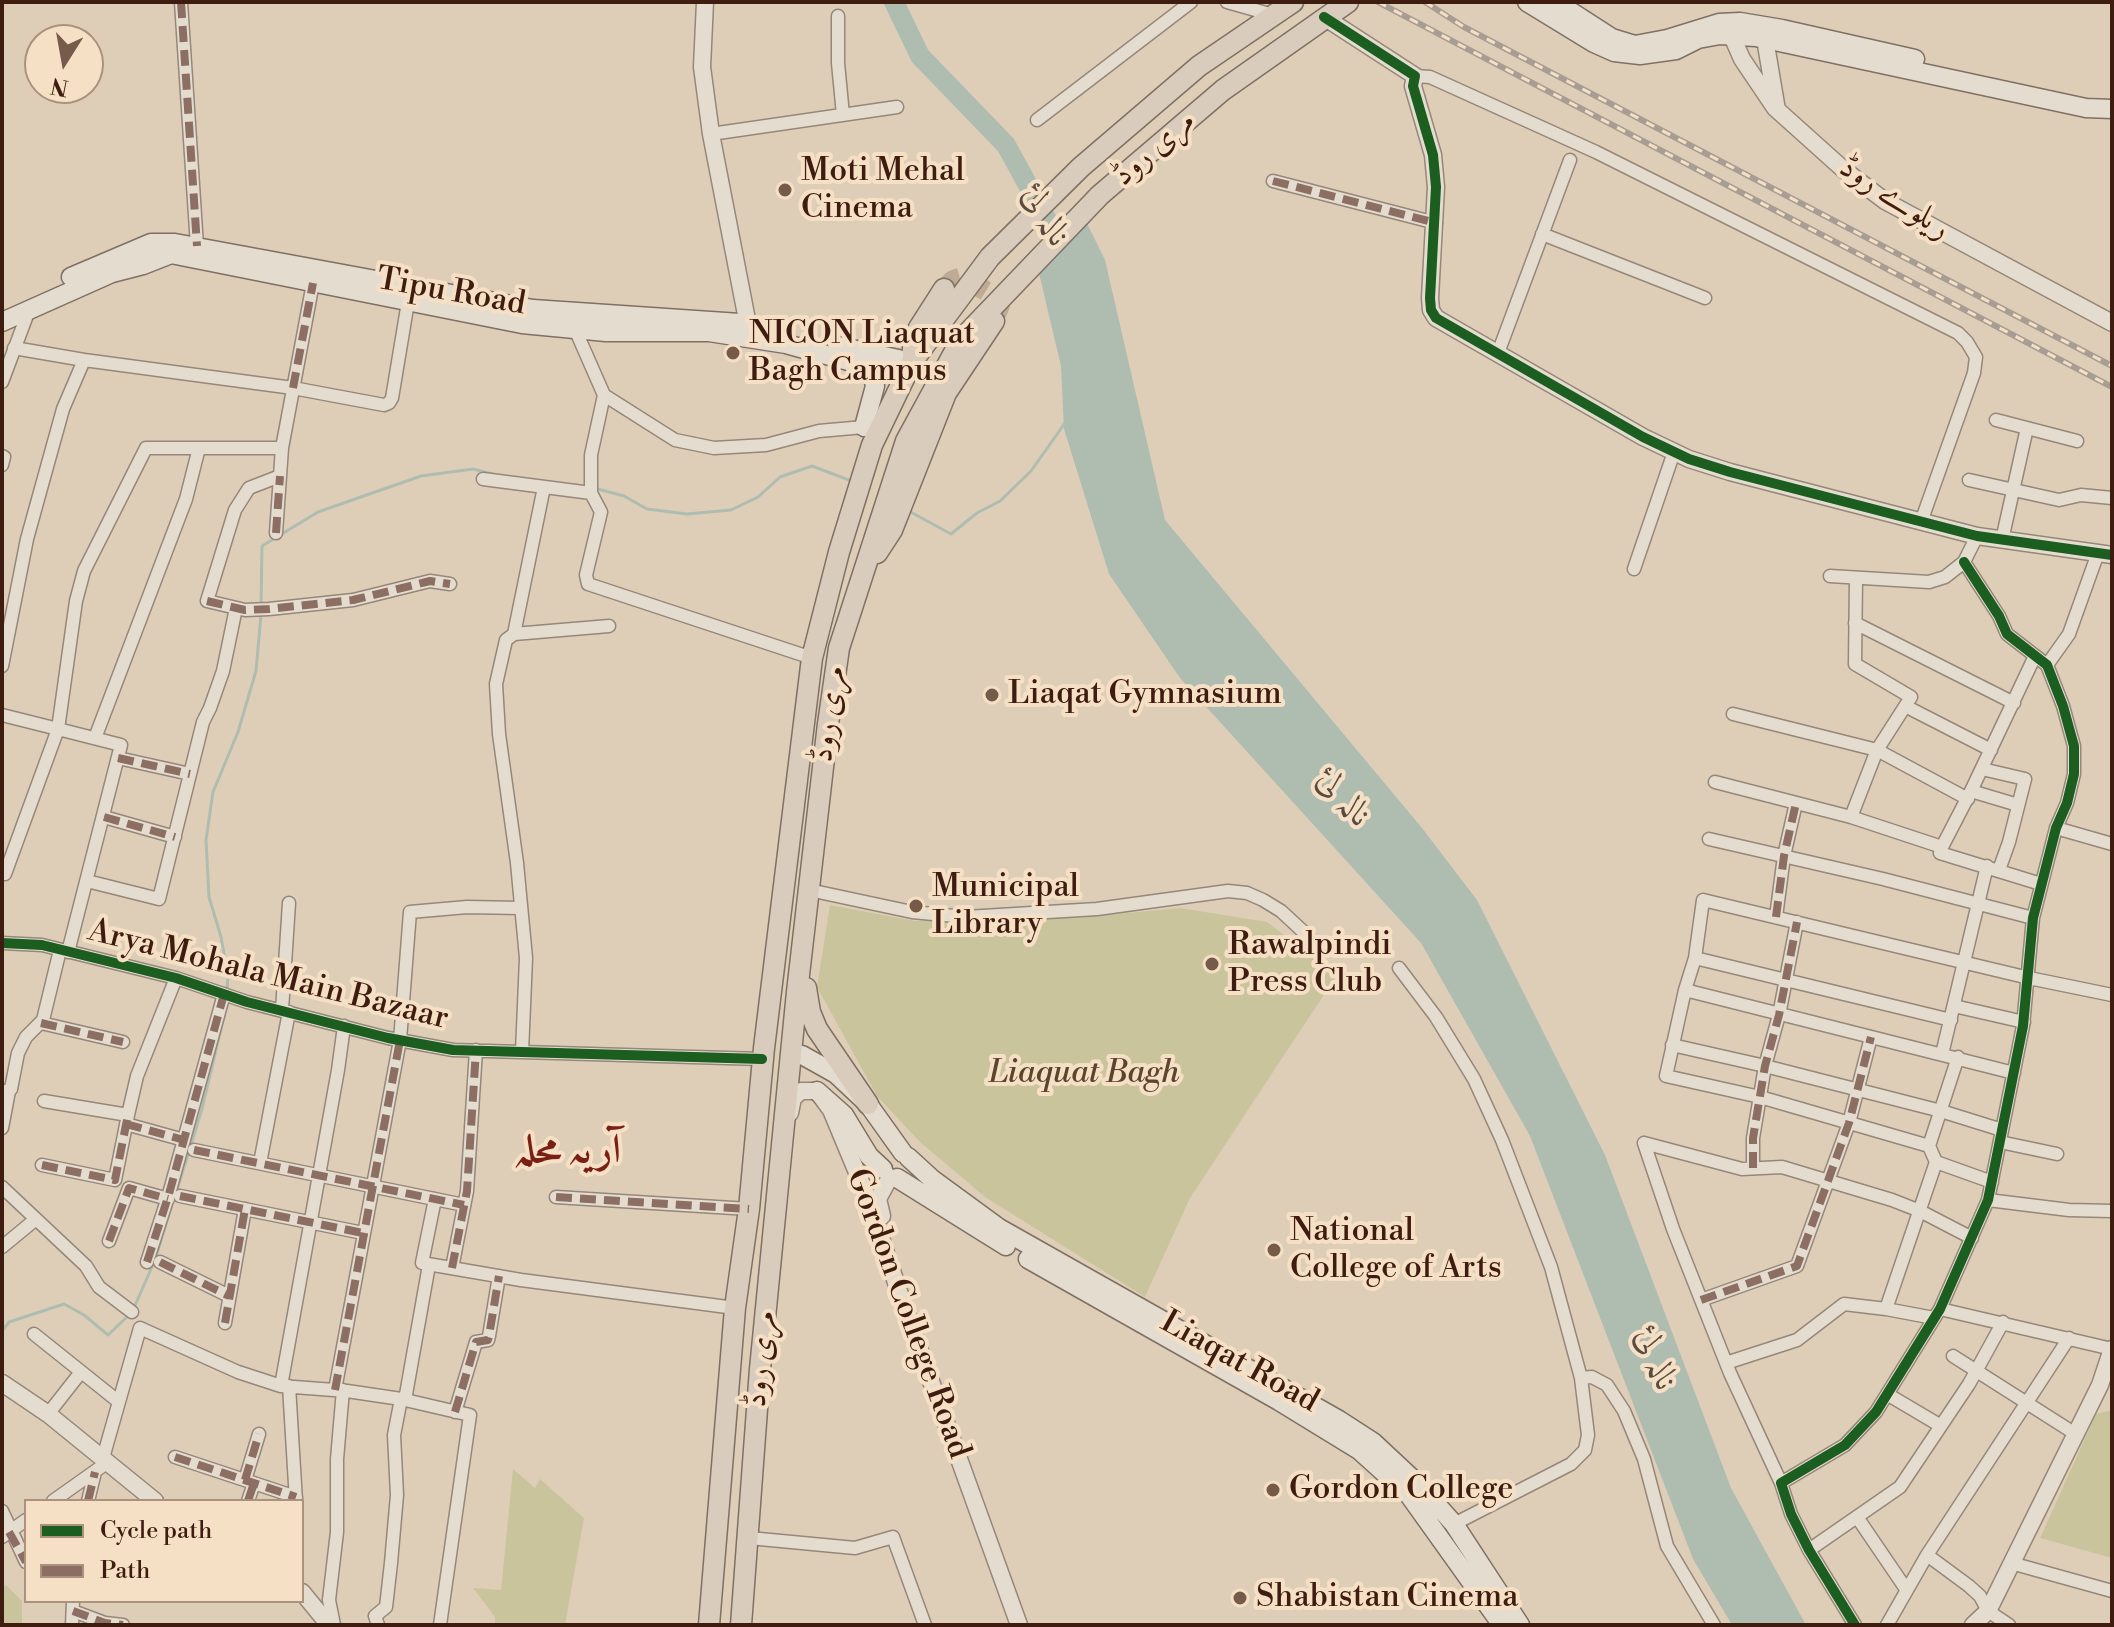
<!DOCTYPE html>
<meta charset="utf-8">
<style>
body{margin:0}
#map{position:relative;width:2114px;height:1627px;overflow:hidden;background:#dfceb7;font-family:"Libre Bodoni",serif}
canvas{display:block}
.frame{position:absolute;inset:0;border:4px solid #3e1c0f;pointer-events:none}
.legend{position:absolute;left:24px;top:1499px;width:280px;height:104px;box-sizing:border-box;background:#f5e0c6;border:2px solid #ac927d;margin:0;padding:10px 14px;list-style:none;font-size:24px;color:#3e1c0f}
.legend li{display:flex;align-items:center;gap:16px;height:40px}
.legend b{width:40px;border:2px solid #ac927d}
.north{position:absolute;left:24px;top:24px;width:80px;height:80px;box-sizing:border-box;background:#f5e0c6;border:2px solid #ac927d;border-radius:50%;rotate:191deg;font-size:22px;font-weight:700;line-height:32px;text-align:center;color:#3e1c0f}
.north::after{content:'';display:block;margin:auto;width:28px;height:36px;background:#765a4a;clip-path:polygon(50% 0,100% 100%,50% 72%,0 100%)}
</style>
<div id="map">
<canvas width="2114" height="1627"></canvas>
<div class="frame"></div>
<ul class="legend">
<li><b style="height:10px;background:#1b5e20"></b>Cycle path</li>
<li><b style="height:10px;background:#8d6e63"></b>Path</li>
</ul>
<div class="north">N</div>
</div>
<script>
const g = document.querySelector('canvas').getContext('2d');
g.lineJoin = 'round';
function fill(path, color) {
  g.fillStyle = color;
  g.fill(path, 'evenodd');
}
function shape(rows) {
  const path = new Path2D();
  for (const r of rows) {
    path.moveTo(r[0], r[1]);
    for (let i = 2; i < r.length; i += 2) path.lineTo(r[i], r[i + 1]);
  }
  return path;
}
function strokePath(path, color, width, dash) {
  g.strokeStyle = color;
  g.lineWidth = width;
  g.lineCap = dash ? 'butt' : 'round';
  g.setLineDash(dash || []);
  g.stroke(path);
}
function label(font, color, halo, rows, align = 'center') {
  g.font = font + ' "Libre Bodoni",Amiri,serif';
  g.lineWidth = 8;
  g.setLineDash([]);
  g.textBaseline = 'middle';
  g.strokeStyle = halo;
  g.fillStyle = color;
  for (const [text, x, y, turn = 0] of rows) {
    g.save();
    g.translate(x, y);
    g.rotate((+turn || 0) * Math.PI / 180);
    g.textAlign = isNaN(turn) ? turn : align;
    if (halo) g.strokeText(text, 0, 0);
    g.fillText(text, 0, 0);
    g.restore();
  }
}
const green = shape([
 [830,905,915,921,1085,917,1180,908,1267,922,1337,975,1190,1198,1145,1297,985,1197,920,1142,877,1096,817,987],
 [2112,1410,2112,1558,2040,1538,2096,1414],
 [513,1469,535,1488,540,1479,584,1518,565,1625,495,1625,495,1617,473,1588,501,1590],
 [6,1585,22,1601,22,1625,2,1625,2,1588]
]);
const water = shape([
 [1080,209,1105,260,1165,520,1422,828,1477,900,1605,1155,1731,1488,1806,1625,1732,1625,1693,1559,1530,1136,1421,943,1180,678,1109,574,1064,429,1061,366,1033,248]
]);
const stream = shape([
 [594,488,624,496,647,509,687,514,731,510,758,497,780,477,812,466,854,482],
 [907,510,951,534,977,513,1000,501,1031,471,1065,423],
 [261,607,262,546,318,512,421,476,473,469,496,475],
 [227,992,228,975,221,937,209,897,206,840,213,792,238,732,256,671,261,615],
 [176,1193,202,1109,225,1012],
 [133,1310,155,1260,173,1201],
 [2,1331,9,1322,64,1304,84,1315,108,1335,128,1316]
]);
const river = shape([
 [894,2,920,56,1006,145,1065,253]
]);
const primaryTunnel = shape([
 [944,289,953,280,963,277,994,296,1000,305,995,318]
]);
const minor = shape([
 [181,2,197,246],
 [1227,2,1273,15],
 [838,16,838,63,843,115],
 [1415,76,1430,77,1596,152,1958,333,1967,342,1976,357,1974,373,1921,522],
 [1037,120,1191,2],
 [711,134,897,107],
 [1273,181,1436,223],
 [1542,234,1705,298],
 [313,283,282,448,280,476,249,488,235,510,207,601,245,610,269,609,353,600,430,581,450,584],
 [575,329,604,395,675,440,714,448,766,445,819,431,864,427],
 [1498,353,1570,160],
 [84,360,293,388,384,405,389,403,392,398,408,302],
 [2,382,29,310],
 [604,395,591,455,591,493,601,512,586,575,588,584,812,658],
 [1996,420,2077,441],
 [2,456,4,457,2,465],
 [483,479,591,493],
 [1969,480,2059,500,2081,495,2112,498],
 [276,533,280,476],
 [2002,540,2027,428],
 [1634,569,1674,452],
 [1830,576,1929,582,1945,577,1964,562,1977,536],
 [1855,623,2014,703],
 [514,634,609,626],
 [2047,665,2069,634,2098,553],
 [2,666,27,539,63,409,84,360,14,348],
 [1911,709,1991,750],
 [1733,714,1877,750,1968,799],
 [2,715,58,729,5,874,2,873],
 [95,738,186,499,199,448],
 [118,758,190,774],
 [1982,769,2025,779,2009,842,1999,870],
 [1715,782,1851,817,1942,847,1940,853,2041,884],
 [1971,791,2018,805],
 [104,817,175,837],
 [1851,817,1877,750,1911,697,1855,664,1856,578],
 [2056,828,2112,844],
 [1709,839,1883,879,2033,918],
 [1942,847,1971,791,2035,656],
 [87,881,159,899,203,722,210,708,223,671,236,608],
 [809,890,912,912,966,917,1097,909,1228,891,1247,893,1263,900,1281,911,1309,937],
 [1776,917,1784,856,1796,803],
 [2,943,42,945,176,978,247,1002,388,1038,453,1050,762,1059],
 [68,952,121,745,58,729,76,601,84,571,146,448,282,448],
 [1695,958,1951,1020],
 [1399,968,1436,1017,1474,1079,1502,1140,1551,1267,1581,1378,1588,1435,1585,1450,1571,1464,1454,1524],
 [1685,990,2014,1073],
 [1954,1006,2024,1022],
 [282,1010,289,903],
 [41,1023,123,1042],
 [1672,1045,1765,1066,1941,1111,2002,1130],
 [522,1052,526,958,517,863,499,734,496,684,506,640,514,634,544,487],
 [1942,1054,1987,866],
 [2,1091,9,1091,11,1089,18,1053,26,1037,43,1020,60,950],
 [44,1101,128,1115,137,1076,176,978],
 [126,1124,184,1140],
 [2,1128,9,1091],
 [2000,1142,2057,1154],
 [1644,1143,1673,1229,1730,1373,1781,1483],
 [1644,1143,1742,1169,1782,1167,1892,1200,1920,1211,1972,1238],
 [1929,1146,1958,1057],
 [194,1150,464,1205],
 [1936,1162,1992,1182],
 [260,1163,289,1012],
 [42,1165,115,1180,128,1115],
 [1753,1168,1753,1138,1765,1066,1779,1015,1797,922],
 [2,1187,36,1219],
 [180,1196,363,1233],
 [556,1197,749,1209],
 [435,1199,422,1263,521,1280,735,1308],
 [1988,1200,2069,1210,2112,1211],
 [109,1241,129,1188,168,1199],
 [2,1247,36,1219,86,1266,99,1287,132,1312],
 [147,1262,169,1194,224,994],
 [160,1262,229,1296],
 [452,1268,467,1191,476,1050],
 [1701,1300,1797,1266,1849,1123,1871,1037],
 [1940,1309,2112,1349],
 [1934,1318,1886,1309,1936,1162,1929,1146,1760,1097,1666,1076,1685,990,1695,958,1703,900,2029,978,2112,995],
 [225,1323,245,1209],
 [34,1334,119,1402],
 [1953,1356,2074,1433],
 [1726,1363,1797,1340,1844,1304,1886,1309],
 [1581,1378,1592,1377,1607,1385,1624,1411,1644,1459,1667,1546,1714,1625],
 [281,1386,338,1070,344,1026],
 [289,1386,296,1501],
 [335,1390,400,1040,410,912,467,907,521,908],
 [1887,1394,1941,1426],
 [405,1400,429,1265,432,1265],
 [455,1412,476,1342,488,1340,489,1336,499,1276],
 [48,1414,81,1372],
 [175,1457,296,1497],
 [103,1458,140,1328,238,1372,281,1386,347,1391,401,1399,470,1415,440,1625],
 [245,1480,259,1434],
 [53,1501,108,1462],
 [88,1501,95,1472],
 [248,1501,254,1483],
 [2,1511,26,1562],
 [1857,1517,1906,1589],
 [2,1537,26,1520],
 [749,1538,855,1548,893,1537,925,1625],
 [1809,1550,1900,1487,1969,1384,2003,1322],
 [1927,1555,1969,1586,1980,1596,1988,1611,2009,1625],
 [2011,1563,2112,1591],
 [73,1611,105,1623,123,1625],
 [72,1625,73,1601],
 [334,1625,329,1600,337,1532,337,1459,343,1390],
 [378,1625,375,1616,386,1607,391,1563,397,1495,394,1435,401,1399],
 [1855,1625,1809,1550,1791,1514,1781,1483,1845,1445,1876,1412,1940,1309,1988,1200,2023,1026,2033,918,2056,828,2067,803,2074,774,2074,746,2063,706,2047,665,2007,634,1999,616,1964,562],
 [1887,1625,1927,1555,2069,1338]
]);
const tertiary = shape([
 [705,2,702,67,711,134,748,325],
 [1324,17,1415,76,1413,86,1433,155,1436,187,1430,298,1431,310,1436,318,1643,437,1689,459,1730,472,1977,536,2112,555],
 [1728,27,1742,59,1775,108,1843,169,1885,201,2112,323],
 [1767,28,1765,39,1777,110],
 [790,1113,793,1098,801,1091,817,1091,831,1110,866,1194,906,1312,1019,1625],
 [882,1216,878,1199,890,1177],
 [2,1383,48,1414,155,1501],
 [302,1592,329,1625],
 [1973,1625,1988,1611,2100,1385,2112,1349]
]);
const secondary = shape([
 [1527,2,1594,43,1614,52,1640,55,1676,50,1698,39,1720,35,1756,37,2086,108,2112,109],
 [1556,2,1612,38,1635,45,1667,39,1719,23,1740,22,1782,29,1915,59],
 [71,277,151,243,175,243,533,309,740,323,779,332],
 [2,322,112,273,143,265,171,254,522,324,606,332,709,332,786,344,856,363,872,372,875,386,864,427],
 [838,346,912,362],
 [792,1053,802,1055,836,1074,868,1104,903,1153],
 [817,1091,844,1115,869,1156,883,1169],
 [908,1157,932,1179,999,1228,1339,1420,1373,1442,1419,1485,1454,1524,1520,1625],
 [897,1178,1006,1246],
 [1028,1259,1279,1401,1359,1450,1409,1495,1502,1625]
]);
const primary = shape([
 [913,358,913,341,919,328,944,289],
 [877,553,892,530,946,393,994,321],
 [806,988,810,1012,817,1029,868,1104],
 [709,1625,735,1308,749,1209,764,1048,812,658,839,552,872,445,912,362,990,257,1081,167,1199,66,1293,2],
 [741,1625,760,1369,797,992,828,724,839,648,906,441,961,340,1100,195,1223,90,1348,2]
]);
const rail = shape([
 [1378,2,2112,387],
 [1425,2,1464,27,2112,366]
]);
const quiet = shape([
 [181,2,197,246],
 [1273,181,1436,223],
 [293,388,313,283],
 [276,533,280,476],
 [207,601,245,610,269,609,353,600,430,581,450,584],
 [118,758,190,774],
 [104,817,175,837],
 [1776,917,1784,856,1796,803],
 [41,1023,123,1042],
 [126,1124,184,1140],
 [194,1150,464,1205],
 [42,1165,115,1180,128,1115],
 [1753,1168,1753,1138,1765,1066,1779,1015,1797,922],
 [180,1196,363,1233],
 [556,1197,749,1209],
 [109,1241,129,1188,168,1199],
 [147,1262,169,1194,224,994],
 [160,1262,229,1296],
 [452,1268,467,1191,476,1050],
 [1701,1300,1797,1266,1849,1123,1871,1037],
 [225,1323,245,1209],
 [335,1390,400,1040],
 [455,1412,476,1342,488,1340,489,1336,499,1276],
 [175,1457,296,1497],
 [245,1480,259,1434],
 [88,1501,95,1472],
 [248,1501,254,1483],
 [9,1532,26,1562],
 [73,1611,105,1623,123,1625]
]);
const cycleway = shape([
 [1324,17,1415,76,1413,86,1433,155,1436,187,1430,298,1431,310,1436,318,1643,437,1689,459,1730,472,1977,536,2112,555],
 [2,943,42,945,176,978,247,1002,388,1038,453,1050,762,1059],
 [1855,1625,1809,1550,1791,1514,1781,1483,1845,1445,1876,1412,1940,1309,1988,1200,2023,1026,2033,918,2056,828,2067,803,2074,774,2074,746,2063,706,2047,665,2007,634,1999,616,1964,562]
]);
const markers = [
 [785,190,8,"#765a4a"],
 [733,353,8,"#765a4a"],
 [992,695,8,"#765a4a"],
 [916,906,8,"#765a4a"],
 [1212,964,8,"#765a4a"],
 [1274,1250,8,"#765a4a"],
 [1273,1490,8,"#765a4a"],
 [1240,1598,8,"#765a4a"]
];
const streetNames = [
 ["مری روڈ",1155,149,-41],
 ["ریلوے روڈ",1894,199,33],
 ["Tipu Road",451,293,10],
 ["مری روڈ",830,714,-82],
 ["Arya Mohala Main Bazaar",268,976,14],
 ["Gordon College Road",907,1314,70],
 ["مری روڈ",762,1359,-84],
 ["Liaqat Road",1239,1363,29]
];
const poiNames = [
 ["Moti Mehal",801,172],
 ["Cinema",801,209],
 ["NICON Liaquat",749,335],
 ["Bagh Campus",749,372],
 ["Liaqat Gymnasium",1008,695],
 ["Municipal",932,888],
 ["Library",932,925],
 ["Rawalpindi",1228,946],
 ["Press Club",1228,983],
 ["National",1290,1232],
 ["College of Arts",1290,1269],
 ["Gordon College",1289,1490],
 ["Shabistan Cinema",1256,1598]
];
const parkNames = [
 ["Liaquat Bagh",1084,1074]
];
const waterNames = [
 ["نالہ لئ",1045,217,61],
 ["نالہ لئ",1343,799,49],
 ["نالہ لئ",1655,1360,69]
];
const districtNames = [
 ["آریہ محلہ",567,1152]
];
fill(green, '#cac49d');
fill(water, '#afbdb1');
strokePath(stream, '#afbdb1', 3);
strokePath(river, '#afbdb1', 20);
strokePath(primaryTunnel, '#bfaa95', 20, [20, 10]);
strokePath(minor, '#958779', 15);
strokePath(tertiary, '#958779', 19);
strokePath(secondary, '#7e7063', 21);
strokePath(primary, '#7e7063', 23);
strokePath(minor, '#e5dcd0', 12);
strokePath(tertiary, '#e5dcd0', 16);
strokePath(secondary, '#e5dcd0', 18);
strokePath(primary, '#d9ccbc', 20);
strokePath(rail, '#a79d92', 6);
strokePath(rail, '#f5e0c6', 3, [9]);
strokePath(quiet, '#8d6e63', 8, [16, 8]);
strokePath(cycleway, '#1b5e20', 10);
for (const [x, y, r, color] of markers) {
  const dot = new Path2D();
  dot.arc(x, y, r, 0, 2 * Math.PI);
  g.fillStyle = color;
  g.fill(dot);
  strokePath(dot, '#f5e0c6', 3);
}
label('32px', '#3e1c0f', '#f5e0c6', streetNames);
label('32px', '#3e1c0f', '#f5e0c6', poiNames, 'left');
label('italic 32px', '#5d442d', '#f5e0c6', parkNames);
label('italic 34px', '#5a4a3f', '#f5e0c6', waterNames);
label('bold 40px', '#7a1f14', '#f5e0c6', districtNames);
</script>
